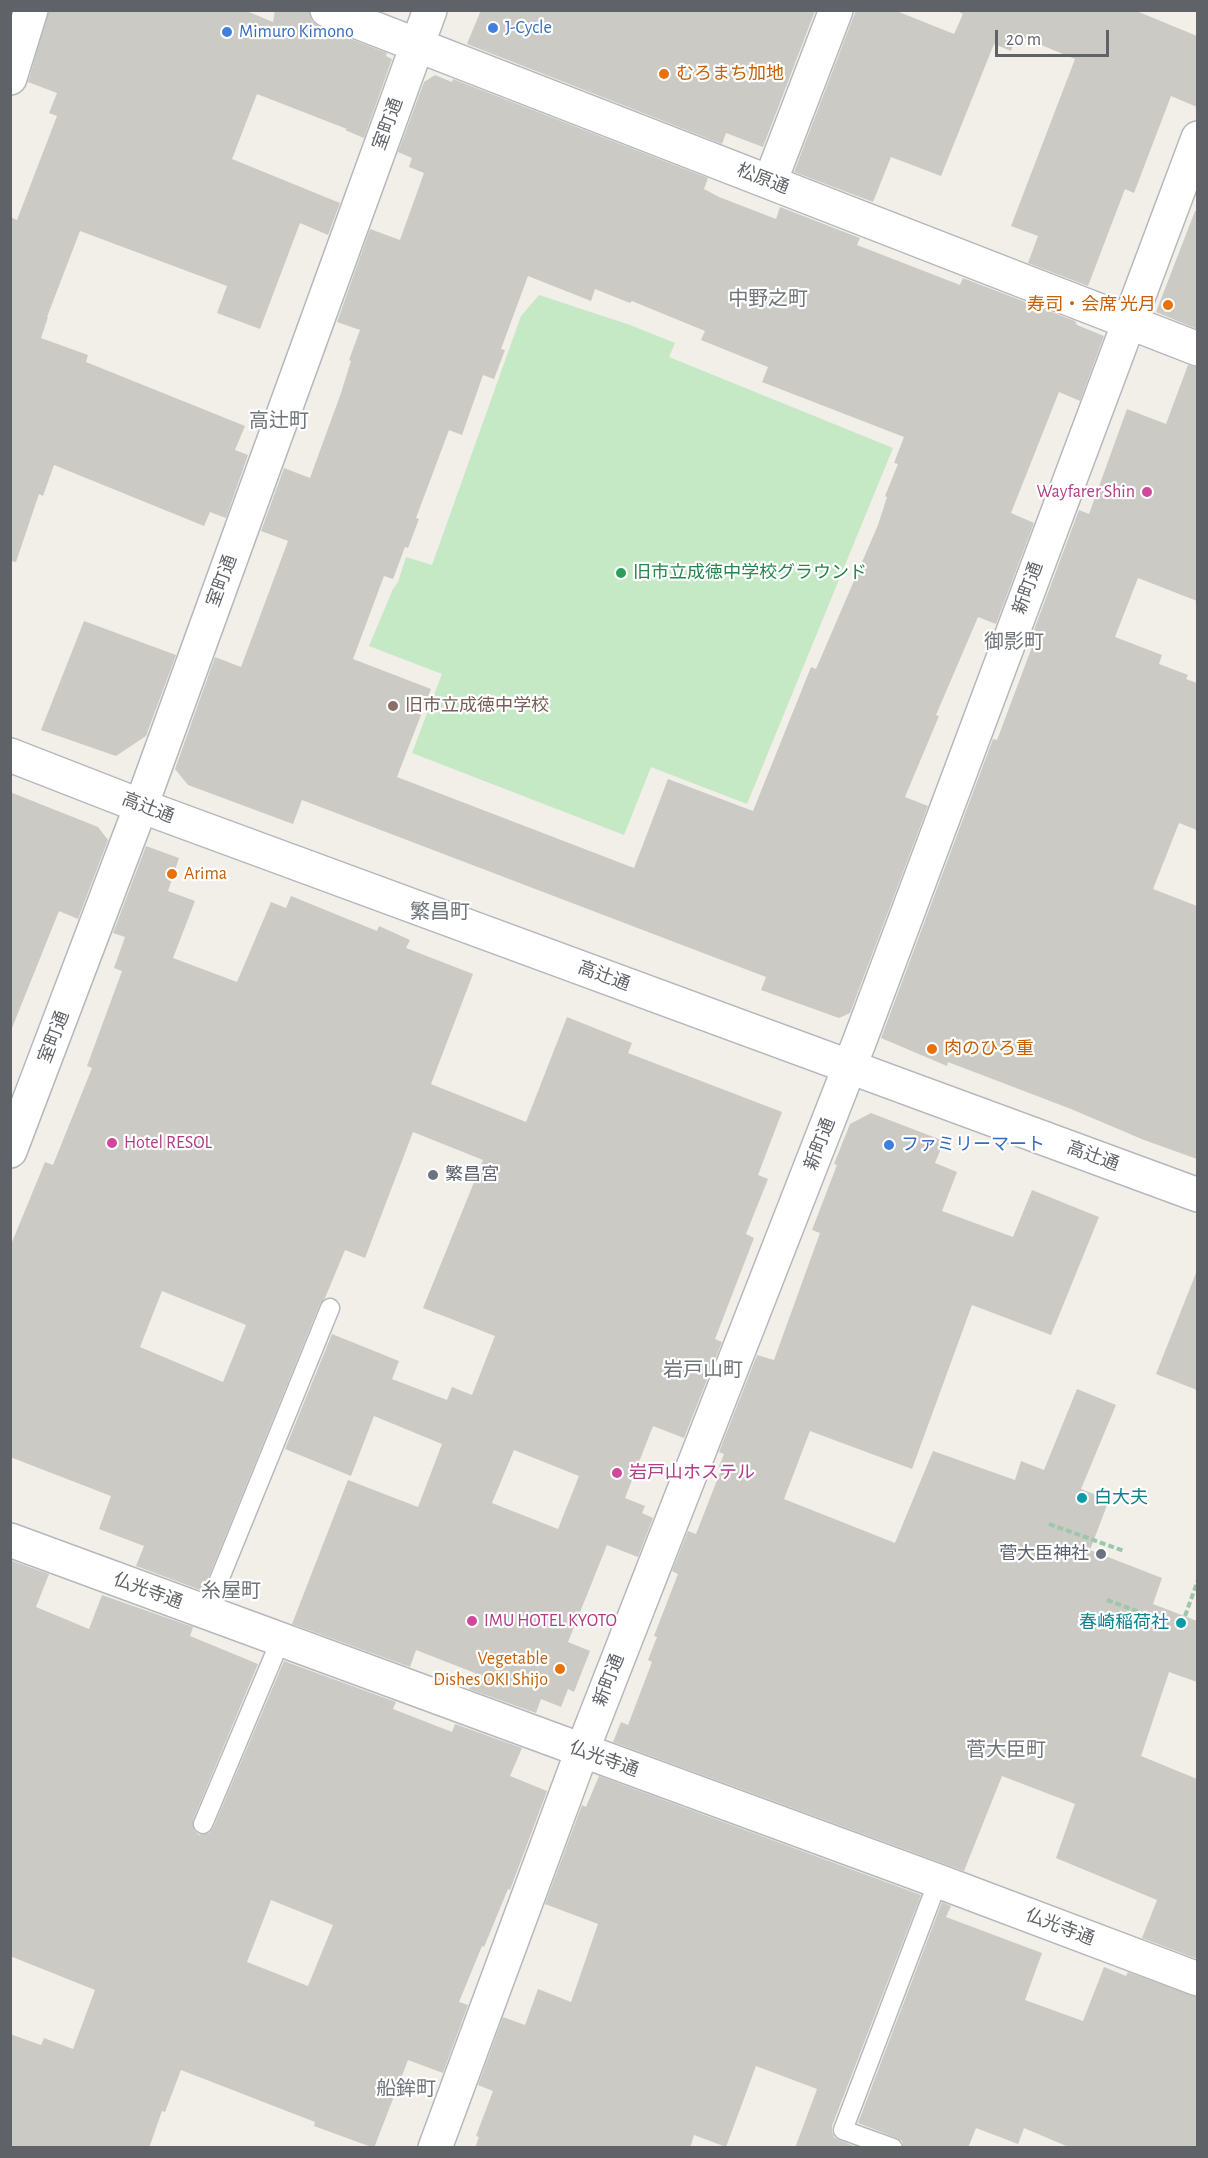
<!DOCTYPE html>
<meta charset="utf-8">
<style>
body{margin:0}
#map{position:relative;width:1208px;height:2158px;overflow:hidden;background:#f1efe8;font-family:"Alegreya Sans",sans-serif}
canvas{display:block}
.frame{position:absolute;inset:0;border:12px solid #5f6368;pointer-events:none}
.scale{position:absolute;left:995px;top:30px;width:114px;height:27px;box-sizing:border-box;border:3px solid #5f6368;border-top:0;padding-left:8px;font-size:18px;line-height:21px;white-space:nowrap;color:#5f6368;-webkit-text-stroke:4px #fff;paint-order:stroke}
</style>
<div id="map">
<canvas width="1208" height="2158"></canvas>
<div class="frame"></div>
<div class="scale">20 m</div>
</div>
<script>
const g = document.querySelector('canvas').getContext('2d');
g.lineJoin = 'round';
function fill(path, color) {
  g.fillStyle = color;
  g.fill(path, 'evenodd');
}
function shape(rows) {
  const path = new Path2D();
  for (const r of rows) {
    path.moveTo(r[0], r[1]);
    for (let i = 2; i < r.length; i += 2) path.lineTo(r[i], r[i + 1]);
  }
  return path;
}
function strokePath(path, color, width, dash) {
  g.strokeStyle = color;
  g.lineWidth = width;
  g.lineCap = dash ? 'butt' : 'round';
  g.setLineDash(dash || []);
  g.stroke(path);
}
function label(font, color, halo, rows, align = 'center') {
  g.font = font + ' "Alegreya Sans","Noto Sans JP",sans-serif';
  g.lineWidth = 4.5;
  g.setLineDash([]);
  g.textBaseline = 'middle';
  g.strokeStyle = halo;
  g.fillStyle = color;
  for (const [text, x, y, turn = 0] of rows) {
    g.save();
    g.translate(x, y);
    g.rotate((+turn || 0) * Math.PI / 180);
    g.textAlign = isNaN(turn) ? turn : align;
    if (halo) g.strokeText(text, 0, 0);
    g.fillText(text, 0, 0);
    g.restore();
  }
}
const green = shape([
 [539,295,630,325,675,343,669,357,893,448,747,804,651,767,624,835,412,753,442,674,369,646,393,589,398,582,406,557,432,565,521,316]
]);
const building = shape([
 [49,10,244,10,273,22,275,10,309,10,312,21,320,27,387,53,386,56,392,59,364,138,345,130,347,129,257,94,232,159,340,203,328,235,300,223,260,329,217,313,227,286,80,231,47,317,48,317,41,338,88,355,86,362,245,426,235,450,248,455,226,518,210,512,204,526,54,465,43,496,39,494,16,562,10,561,10,217,17,220,57,116,49,113,57,93,28,82],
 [481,10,813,10,815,11,763,147,726,133,722,144,467,44],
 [856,10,894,10,954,34,963,14,959,12,959,10,1134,10,1197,36,1197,107,1171,96,1134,193,1125,189,1088,286,1028,263,1038,236,1011,226,1075,59,1017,35,1011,51,994,44,941,176,891,157,873,202,794,172],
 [435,75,452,82,453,79,708,178,704,189,719,197,776,219,780,207,860,238,857,245,960,285,963,278,1075,321,1077,325,1104,336,1080,401,1059,392,1011,513,1034,523,996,624,978,617,936,715,939,716,905,797,928,806,850,1013,839,1018,761,990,766,977,302,800,293,824,188,785,175,769,215,657,241,667,288,541,261,531,284,468,310,478,341,393,351,361,349,360,360,330,337,322,370,229,400,240,424,173,409,167,412,158,398,152,424,82],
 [528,276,591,301,595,289,630,303,632,301,705,331,701,340,768,367,762,382,904,437,894,463,898,464,885,496,887,497,878,525,816,669,811,667,753,811,668,779,634,868,397,777,431,689,353,659,384,576,393,579,405,547,408,548,419,519,416,518,449,430,462,435,483,375,494,379,505,350,501,349],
 [1195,211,1197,211,1197,329,1156,312],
 [1188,365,1197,367,1197,601,1138,578,1115,637,1162,655,1159,664,1188,675,1186,679,1197,683,1197,830,1179,823,1153,889,1197,906,1197,1159,1144,1140,1071,1109,948,1062,947,1066,881,1038,993,739,997,740,1035,639,1031,638,1079,510,1089,514,1127,409,1166,424],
 [84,621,176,655,146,736,116,756,41,730],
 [10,792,98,827,108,840,78,919,59,911,12,1028,10,1027],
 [146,846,179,858,168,891,195,901,173,958,237,982,271,902,286,908,291,896,377,931,379,926,410,940,406,948,473,974,431,1084,526,1122,567,1017,632,1043,628,1053,782,1112,758,1175,768,1179,746,1234,754,1238,715,1339,722,1342,684,1438,653,1426,625,1498,645,1506,642,1513,653,1518,638,1557,607,1545,568,1642,590,1651,574,1692,568,1689,561,1707,541,1699,536,1713,469,1689,475,1673,416,1650,410,1667,292,1624,348,1480,418,1507,442,1444,374,1416,351,1476,285,1449,332,1334,399,1361,392,1379,447,1400,452,1387,472,1395,495,1336,423,1308,483,1160,413,1132,365,1258,345,1250,325,1298,320,1304,203,1591,136,1566,144,1546,99,1529,111,1496,10,1457,10,1247,45,1162,53,1165,92,1068,87,1066,122,971,114,968,125,937,113,933],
 [162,1291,246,1325,223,1382,140,1347],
 [514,1450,579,1476,558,1529,492,1503],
 [871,1113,944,1141,935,1163,957,1172,942,1211,1013,1237,1032,1190,1099,1217,1051,1335,972,1305,912,1469,810,1431,784,1499,895,1543,933,1451,1015,1480,1021,1461,1044,1470,1077,1389,1116,1405,1081,1489,1109,1500,1090,1550,1162,1578,1153,1604,1197,1621,1197,1682,1169,1672,1141,1756,1197,1779,1197,1959,1142,1938,1157,1900,1056,1858,1075,1804,1002,1776,964,1871,613,1742,621,1722,628,1725,652,1662,648,1660,657,1637,654,1636,678,1574,672,1571,688,1531,696,1534,721,1470,718,1469,724,1454,719,1452,757,1355,774,1360,820,1233,812,1230,837,1165,834,1164,850,1124],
 [1196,1273,1197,1273,1197,1390,1156,1374],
 [10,1560,49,1574,36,1607,89,1629,102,1595,193,1627,190,1636,258,1664,193,1820,194,1830,199,1835,209,1833,213,1828,284,1661,396,1702,393,1709,452,1732,455,1724,522,1748,510,1776,547,1791,510,1890,508,1889,484,1947,482,1946,459,2002,468,2005,443,2073,408,2060,374,2148,314,2126,315,2122,181,2070,165,2112,162,2111,149,2148,10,2148,10,2034,41,2045,44,2038,73,2049,95,1990,10,1956],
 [271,1900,333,1925,308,1986,247,1962],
 [599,1776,921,1895,832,2126,832,2132,835,2138,858,2148,795,2148,817,2089,756,2066,726,2147,694,2135,690,2148,475,2148,479,2137,476,2136,493,2091,478,2085,503,2017,525,2025,538,1989,571,2002,598,1924,545,1904,582,1805,586,1807],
 [942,1902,951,1906,946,1917,1042,1953,1025,2000,1083,2021,1104,1967,1126,1976,1128,1972,1197,1997,1197,2148,1071,2148,1024,2128,1018,2144,976,2128,968,2148,904,2148,902,2141,897,2138,858,2123]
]);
const path = shape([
 [1049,1524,1124,1551],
 [1107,1600,1169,1623],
 [1185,1616,1198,1580]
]);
const service = shape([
 [206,1612,330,1308],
 [203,1824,281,1639],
 [893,2148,843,2130,938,1881]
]);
const minor = shape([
 [327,10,1198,349],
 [10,78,31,10],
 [770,182,836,10],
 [10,1151,141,806,430,10],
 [10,1540,938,1881,1198,1979],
 [435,2148,582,1751,860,1040,1198,138]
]);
const tertiary = shape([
 [10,755,141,806,1198,1195]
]);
const markers = [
 [493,28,6,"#3f7fe0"],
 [227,32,6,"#3f7fe0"],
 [664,74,6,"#e8710a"],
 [1168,305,6,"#e8710a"],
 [1147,492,6,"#d1479c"],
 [621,573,6,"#2e9e5b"],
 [393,706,6,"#8d6e63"],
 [172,874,6,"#e8710a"],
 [932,1049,6,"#e8710a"],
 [112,1143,6,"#d1479c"],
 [889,1145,6,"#3f7fe0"],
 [433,1175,6,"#6b7280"],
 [617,1473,6,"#d1479c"],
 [1082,1498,6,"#0f9aa8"],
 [1101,1554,6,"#6b7280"],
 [472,1621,6,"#d1479c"],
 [1181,1623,6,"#0f9aa8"],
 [560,1669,6,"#e8710a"]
];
const shopNames = [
 ["J-Cycle",505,28],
 ["Mimuro Kimono",239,32],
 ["ファミリーマート",901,1145]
];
const foodNames = [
 ["むろまち加地",676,74],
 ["寿司・会席 光月",1156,305,"right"],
 ["Arima",184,874],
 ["肉のひろ重",944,1049],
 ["Vegetable",548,1659,"right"],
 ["Dishes OKI Shijo",548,1680,"right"]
];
const streetNames = [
 ["室町通",388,124,-70],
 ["松原通",763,179,21],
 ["室町通",222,581,-70],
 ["新町通",1028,588,-70],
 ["高辻通",148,808,21],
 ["高辻通",604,976,20],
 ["室町通",54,1037,-69],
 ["新町通",820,1144,-69],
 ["高辻通",1093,1156,20],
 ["仏光寺通",148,1591,20],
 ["新町通",609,1680,-69],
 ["仏光寺通",604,1759,20],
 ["仏光寺通",1060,1927,21]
];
const hotelNames = [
 ["Wayfarer Shin",1135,492,"right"],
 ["Hotel RESOL",124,1143],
 ["岩戸山ホステル",629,1473],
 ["IMU HOTEL KYOTO",484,1621]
];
const leisureNames = [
 ["旧市立成徳中学校グラウンド",633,573]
];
const educationNames = [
 ["旧市立成徳中学校",405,706]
];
const worshipNames = [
 ["繁昌宮",445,1175],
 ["菅大臣神社",1089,1554,"right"]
];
const cultureNames = [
 ["白大夫",1094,1498],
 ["春崎稲荷社",1169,1623,"right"]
];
const neighbourhoodNames = [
 ["中野之町",768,299],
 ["高辻町",279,421],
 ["御影町",1014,642],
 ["繁昌町",440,912],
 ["岩戸山町",703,1370],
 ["糸屋町",231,1591],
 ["菅大臣町",1006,1750],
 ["船鉾町",406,2089]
];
fill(green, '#c5e8c5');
fill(building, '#cccac5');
strokePath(service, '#b5b8bc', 21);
strokePath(minor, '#b5b8bc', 36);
strokePath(tertiary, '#b5b8bc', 36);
strokePath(path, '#9cc7a9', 4, [6, 3]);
strokePath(service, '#fff', 18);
strokePath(minor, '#fff', 33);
strokePath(tertiary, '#fff', 33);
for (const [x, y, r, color] of markers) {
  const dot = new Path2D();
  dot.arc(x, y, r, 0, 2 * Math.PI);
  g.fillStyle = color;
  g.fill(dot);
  strokePath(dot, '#fff', 2);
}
label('18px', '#366cbe', '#fff', shopNames, 'left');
label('18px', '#c56008', '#fff', foodNames, 'left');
label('18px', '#5f6368', '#fff', streetNames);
label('18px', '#b23c85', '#fff', hotelNames, 'left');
label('18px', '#27864d', '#fff', leisureNames, 'left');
label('18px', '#785e54', '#fff', educationNames, 'left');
label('18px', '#5b616d', '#fff', worshipNames, 'left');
label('18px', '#0d838f', '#fff', cultureNames, 'left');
label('20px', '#70757a', '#fff', neighbourhoodNames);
</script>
